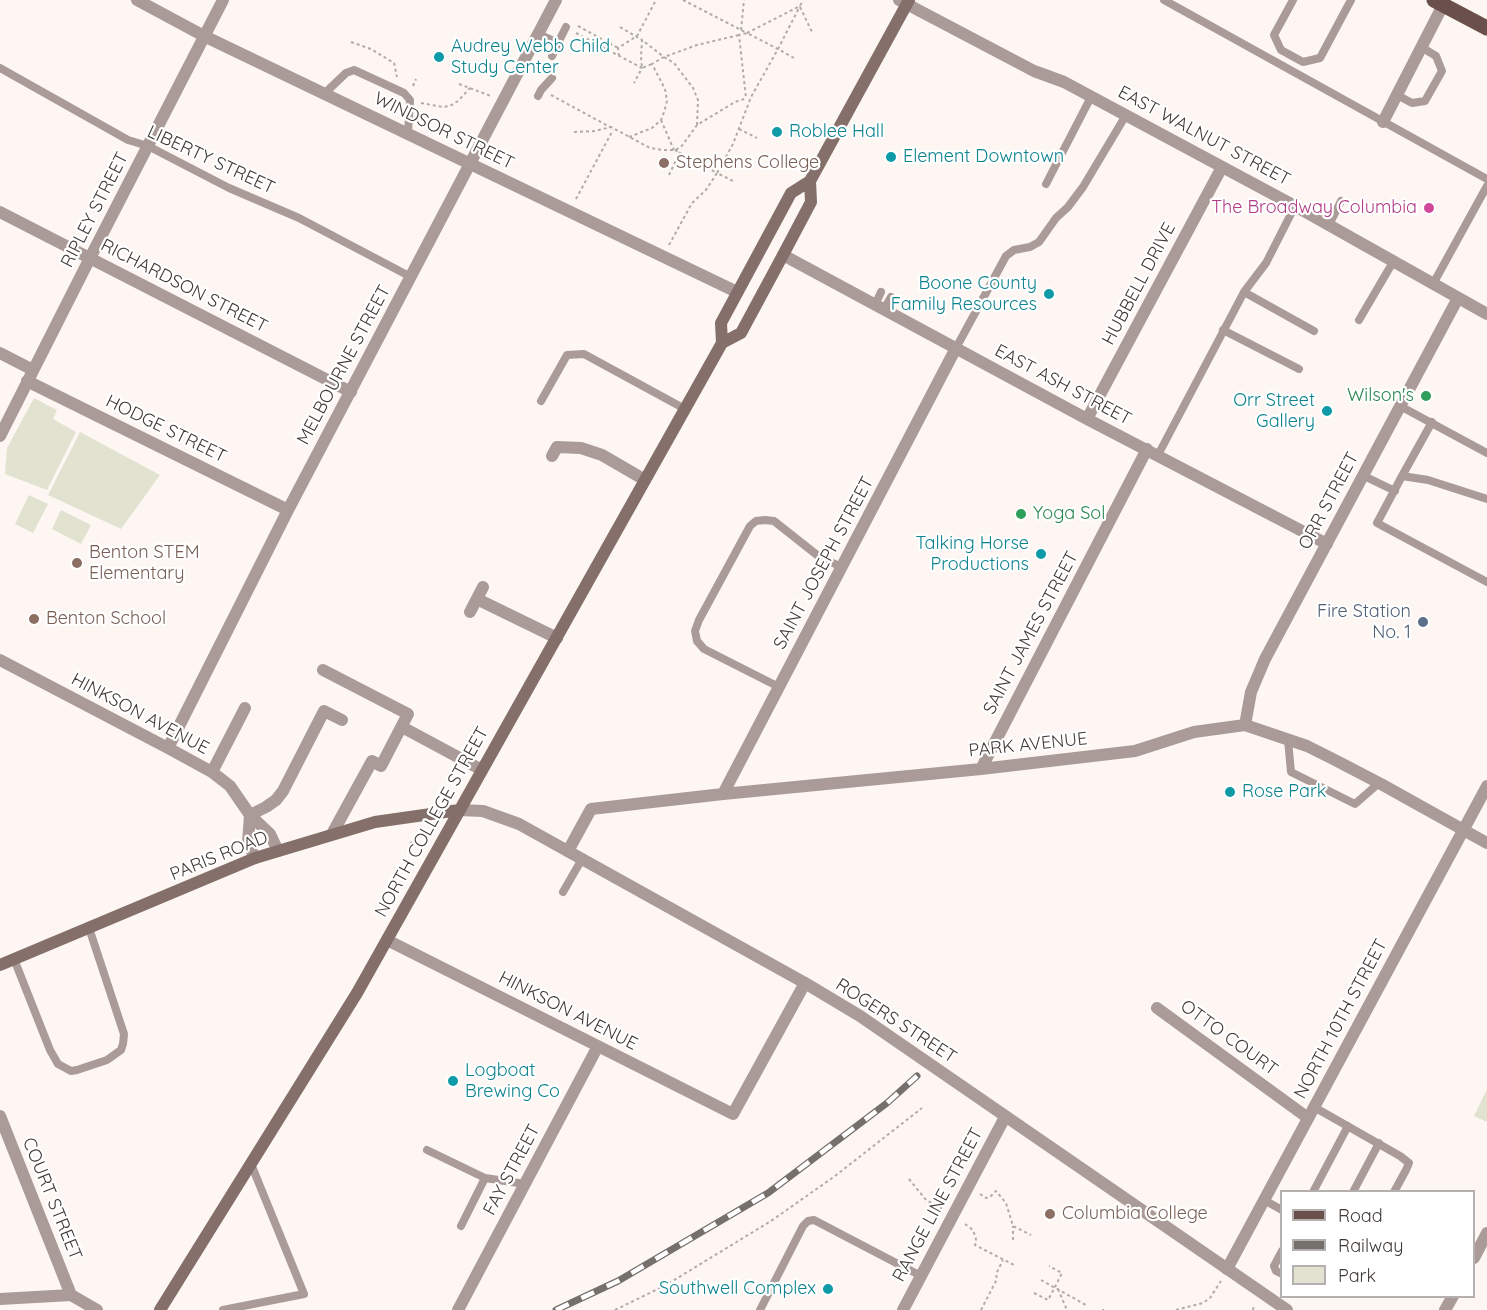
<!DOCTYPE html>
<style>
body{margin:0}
#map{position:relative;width:1487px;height:1310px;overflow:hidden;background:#fdf6f2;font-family:Quicksand,sans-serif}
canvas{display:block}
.legend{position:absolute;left:1280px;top:1190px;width:195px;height:108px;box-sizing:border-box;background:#fff;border:2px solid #b3b0af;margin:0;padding:8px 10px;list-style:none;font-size:18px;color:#403a36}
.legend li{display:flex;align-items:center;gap:12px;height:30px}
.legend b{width:30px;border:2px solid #b3b0af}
</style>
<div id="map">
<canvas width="1487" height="1310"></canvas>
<ul class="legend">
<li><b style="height:8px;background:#69504c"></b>Road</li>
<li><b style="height:8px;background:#76706c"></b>Railway</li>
<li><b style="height:16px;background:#e1e3d0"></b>Park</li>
</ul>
</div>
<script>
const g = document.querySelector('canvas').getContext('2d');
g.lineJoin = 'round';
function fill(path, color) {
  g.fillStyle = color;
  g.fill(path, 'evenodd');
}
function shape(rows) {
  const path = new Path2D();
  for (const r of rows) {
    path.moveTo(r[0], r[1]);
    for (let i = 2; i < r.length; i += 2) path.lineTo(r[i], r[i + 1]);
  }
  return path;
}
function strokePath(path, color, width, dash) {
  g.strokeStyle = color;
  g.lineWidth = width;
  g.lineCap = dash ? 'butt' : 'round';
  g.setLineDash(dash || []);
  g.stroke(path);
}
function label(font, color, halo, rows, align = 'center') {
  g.font = font + ' Quicksand,sans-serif';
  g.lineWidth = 4.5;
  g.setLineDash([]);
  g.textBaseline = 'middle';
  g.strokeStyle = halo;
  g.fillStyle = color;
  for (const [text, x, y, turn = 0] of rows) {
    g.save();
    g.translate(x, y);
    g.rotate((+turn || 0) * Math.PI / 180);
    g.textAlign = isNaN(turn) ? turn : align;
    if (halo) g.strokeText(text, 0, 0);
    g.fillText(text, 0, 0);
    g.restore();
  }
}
const green = shape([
 [34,398,57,410,53,419,76,432,47,490,5,474,7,448],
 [80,432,160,475,121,529,48,495],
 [29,495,48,504,33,533,15,524],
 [61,510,91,525,81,544,52,529],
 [1487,1089,1487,1122,1474,1116]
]);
const path = shape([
 [683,0,747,33,800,6,803,0],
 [800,7,812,32],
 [578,26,618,48],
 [620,27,642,40],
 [741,30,744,0],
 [576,33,642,68,634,83],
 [351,42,371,49,394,63,397,77],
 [619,56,618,48,637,36,656,0],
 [794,58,778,49,800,6],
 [459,84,491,96],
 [413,86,416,79],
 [551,95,610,127],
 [421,103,443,107,450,106,458,101,470,88],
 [661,120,674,150],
 [697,125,698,100,693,88,674,63,664,57,697,45,739,35],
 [739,129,757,138],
 [574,132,595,131,611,127,650,148,662,150,675,150,681,147,697,125,735,102,747,98],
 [629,137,652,128,661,120,664,112,667,101,665,89,652,64,664,57,642,40,641,57,642,68,652,64],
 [675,150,717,173,733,144,751,97,778,49,747,33,739,35,746,98],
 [669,175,680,152],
 [576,199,613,130],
 [669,245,692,203,706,190,717,173,733,181],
 [410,844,415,838],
 [909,1179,926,1200,943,1209],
 [980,1194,986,1198,990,1197,996,1191,1006,1203,1013,1226,1031,1235],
 [965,1224,973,1230,976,1239,975,1245,1014,1265],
 [1013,1240,1013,1226],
 [1041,1280,1086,1305],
 [746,1288,756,1294],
 [1058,1289,1067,1310],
 [1034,1293,1048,1300,1055,1287,1062,1273,1049,1266],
 [615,1310,666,1285,771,1221,835,1176,922,1108],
 [981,1310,997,1279,996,1274,1003,1260],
 [1102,1310,1104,1310],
 [1176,1310,1203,1303,1210,1298,1221,1281],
 [1253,1310,1254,1304]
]);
const service = shape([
 [1164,0,1487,179],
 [1293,0,1274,35,1281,50,1303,62,1320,58,1351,0],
 [538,34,558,43,566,27],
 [552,56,558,43],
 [0,68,128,140,148,146,229,188,299,218,411,277],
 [324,94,346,73,354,70,404,93,410,100,408,133],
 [1397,95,1412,103,1425,101,1442,71,1436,56,1421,47],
 [538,96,541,90,552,78],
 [1046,184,1091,97],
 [1329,225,1341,201],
 [1433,284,1487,186],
 [1244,292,1314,331],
 [875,305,881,292],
 [884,309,891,297],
 [1359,320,1393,262],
 [1223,330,1299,369],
 [956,348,1006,256,1014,250,1030,247,1039,242,1056,218,1068,207,1083,187,1126,115],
 [541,401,567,355,584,354,685,409],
 [1400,406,1487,453],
 [1158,455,1244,292,1266,263,1295,206],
 [1362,475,1395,491],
 [1402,476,1432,422],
 [1487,499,1428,480,1402,476,1377,523,1487,582],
 [779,687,704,649,697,641,695,631,699,620,750,526,756,521,765,520,774,521,817,555,841,567],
 [1288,740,1291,772,1355,804,1379,783],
 [563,892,582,859],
 [14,959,50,1050,58,1064,71,1071,77,1070,107,1060,121,1050,123,1044,124,1034,89,928],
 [1314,1107,1400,1156,1409,1163,1406,1170,1394,1192],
 [427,1150,485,1178,525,1184],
 [1313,1192,1348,1126],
 [1353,1192,1379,1143],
 [1264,1200,1282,1210],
 [461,1226,485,1178],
 [1282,1251,1274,1266,1276,1271,1282,1274],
 [223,1310,304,1294,251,1164],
 [760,1310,803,1226,808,1221,814,1220,921,1276]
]);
const minor = shape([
 [137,0,204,36,737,292],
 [899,0,1034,71,1064,82,1295,206,1487,314],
 [1383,122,1443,5],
 [0,212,351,392],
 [783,255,1087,419,1327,544],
 [0,353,33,370],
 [27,381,288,510],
 [1087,419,1222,167],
 [0,436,90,258,223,0],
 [552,456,557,447,581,448,602,455,645,480],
 [477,599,557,638],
 [470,612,483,587],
 [0,660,168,748,212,772,230,786,250,815,248,843,255,858],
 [323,670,408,714,381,766,372,761,332,834],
 [1245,725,1251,692,1265,659,1458,298],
 [402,727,482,770],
 [168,748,288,510,556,0],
 [981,769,1147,449],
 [212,772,245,708],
 [723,794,956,348],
 [278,851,270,834,250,815,266,807,276,800,283,791,324,711,342,720],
 [568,851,591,809,723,794,981,769,1135,751,1194,732,1245,725,1307,746,1335,760,1381,784,1487,843],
 [387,940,733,1114,805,983],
 [1157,1008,1308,1118],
 [0,1116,71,1295],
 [1474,1258,1487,1233],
 [1227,1269,1487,786],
 [0,1299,71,1295,97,1310],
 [458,1310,598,1046],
 [903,1310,1005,1117],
 [1445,1310,1453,1296]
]);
const tertiary = shape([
 [459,810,483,811,519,824,805,983,860,1016,1287,1310]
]);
const secondary = shape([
 [722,343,741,333,783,255,811,202,810,181],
 [0,965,255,858,375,822,459,810],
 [160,1310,357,993,722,343,721,323,791,193,810,181,909,0]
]);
const primary = shape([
 [1434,0,1487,28]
]);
const rail = shape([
 [556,1310,618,1281,768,1193,887,1103,917,1076]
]);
const markers = [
 [439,57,6,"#0f9aa8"],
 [777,132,6,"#0f9aa8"],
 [891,157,6,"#0f9aa8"],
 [664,163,6,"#8d6e63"],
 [1429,208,6,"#d1479c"],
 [1049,294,6,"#0f9aa8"],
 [1426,396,6,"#2e9e5b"],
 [1327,411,6,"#0f9aa8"],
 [1021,514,6,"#2e9e5b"],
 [1041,554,6,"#0f9aa8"],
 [77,563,6,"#8d6e63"],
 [34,619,6,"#8d6e63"],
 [1423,622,6,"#5c6f8a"],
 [1230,792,6,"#0f9aa8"],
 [453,1081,6,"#0f9aa8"],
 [1050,1214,6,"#8d6e63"],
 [828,1289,6,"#0f9aa8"]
];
const cultureNames = [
 ["Audrey Webb Child",451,47],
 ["Study Center",451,68],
 ["Roblee Hall",789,132],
 ["Element Downtown",903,157],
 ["Boone County",1037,284,"right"],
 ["Family Resources",1037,305,"right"],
 ["Orr Street",1315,401,"right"],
 ["Gallery",1315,422,"right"],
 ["Talking Horse",1029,544,"right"],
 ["Productions",1029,565,"right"],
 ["Rose Park",1242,792],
 ["Logboat",465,1071],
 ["Brewing Co",465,1092],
 ["Southwell Complex",816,1289,"right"]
];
const streetNames = [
 ["WINDSOR STREET",444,131,26],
 ["EAST WALNUT STREET",1204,136,28],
 ["LIBERTY STREET",211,160,25],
 ["RIPLEY STREET",95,210,-63],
 ["HUBBELL DRIVE",1139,284,-62],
 ["RICHARDSON STREET",184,286,27],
 ["MELBOURNE STREET",344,365,-62],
 ["EAST ASH STREET",1063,385,28],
 ["HODGE STREET",166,429,26],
 ["ORR STREET",1329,501,-62],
 ["SAINT JOSEPH STREET",824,563,-62],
 ["SAINT JAMES STREET",1031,633,-62],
 ["HINKSON AVENUE",140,714,28],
 ["PARK AVENUE",1028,745,-6],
 ["NORTH COLLEGE STREET",432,822,-61],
 ["PARIS ROAD",219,856,-22],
 ["HINKSON AVENUE",568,1011,27],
 ["NORTH 10TH STREET",1341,1019,-62],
 ["ROGERS STREET",896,1021,33],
 ["OTTO COURT",1229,1038,36],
 ["FAY STREET",512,1170,-62],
 ["COURT STREET",52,1199,68],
 ["RANGE LINE STREET",938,1205,-62]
];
const educationNames = [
 ["Stephens College",676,163],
 ["Benton STEM",89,553],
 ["Elementary",89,574],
 ["Benton School",46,619],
 ["Columbia College",1062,1214]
];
const hotelNames = [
 ["The Broadway Columbia",1417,208]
];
const leisureNames = [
 ["Wilson's",1414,396],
 ["Yoga Sol",1033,514,"left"]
];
const serviceNames = [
 ["Fire Station",1411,612],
 ["No. 1",1411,633]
];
fill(green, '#e1e3d0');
strokePath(path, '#b2aca8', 2, [3, 3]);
strokePath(service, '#aa9b98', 8);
strokePath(minor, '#aa9b98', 12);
strokePath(tertiary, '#aa9b98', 12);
strokePath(secondary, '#846f6b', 12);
strokePath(primary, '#69504c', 15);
strokePath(rail, '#76706c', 7);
strokePath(rail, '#fff', 4.5, [14]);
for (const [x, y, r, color] of markers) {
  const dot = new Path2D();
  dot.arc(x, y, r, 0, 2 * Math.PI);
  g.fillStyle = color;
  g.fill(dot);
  strokePath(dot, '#fff', 2);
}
label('18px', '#0d838f', '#fff', cultureNames, 'left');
label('18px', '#403a36', '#fff', streetNames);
label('18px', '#785e54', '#fff', educationNames, 'left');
label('18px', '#b23c85', '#fff', hotelNames, 'right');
label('18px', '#27864d', '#fff', leisureNames, 'right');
label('18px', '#4e5e75', '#fff', serviceNames, 'right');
</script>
